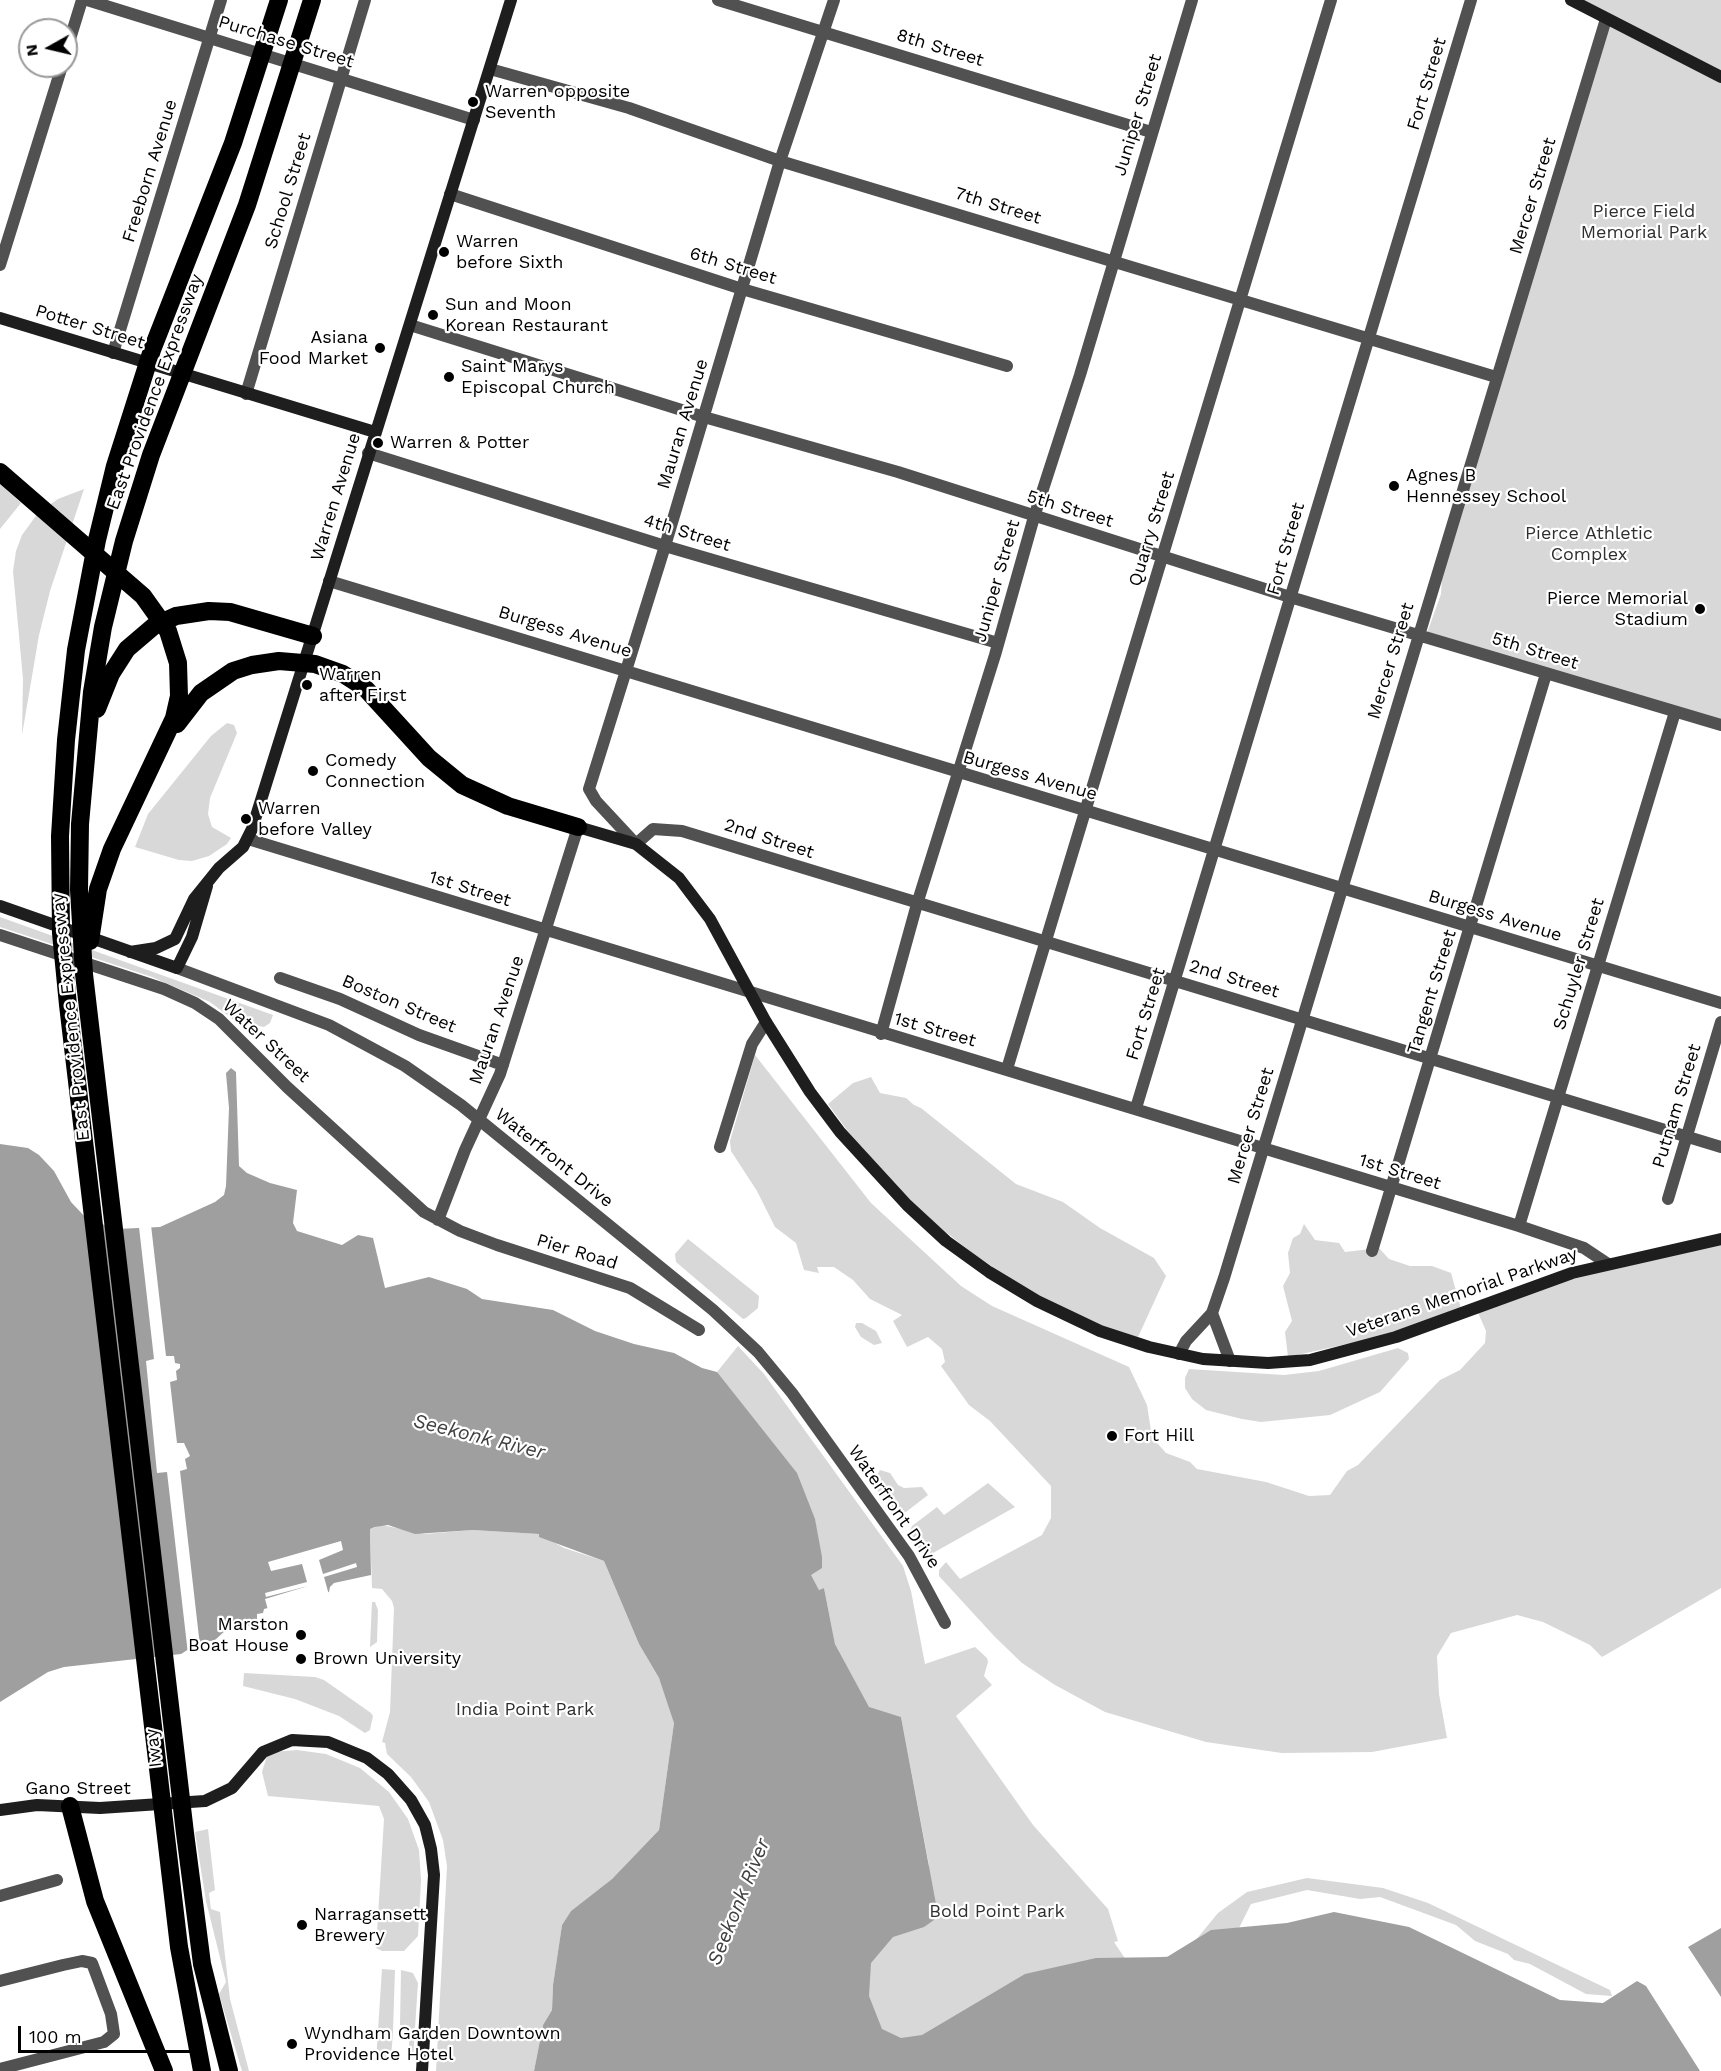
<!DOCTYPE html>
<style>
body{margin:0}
#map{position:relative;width:1721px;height:2071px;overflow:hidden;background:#fff;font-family:"Work Sans",sans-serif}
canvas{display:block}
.north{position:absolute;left:18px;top:18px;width:60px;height:60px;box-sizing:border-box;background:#fff;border:2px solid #999;border-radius:50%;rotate:262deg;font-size:16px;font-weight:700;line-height:24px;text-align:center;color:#000}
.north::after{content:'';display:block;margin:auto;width:21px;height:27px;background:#000;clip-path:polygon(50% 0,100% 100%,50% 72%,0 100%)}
.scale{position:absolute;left:18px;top:2026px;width:183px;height:27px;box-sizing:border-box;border:3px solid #000;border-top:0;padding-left:8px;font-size:18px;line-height:21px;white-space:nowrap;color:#000;-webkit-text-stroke:4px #fff;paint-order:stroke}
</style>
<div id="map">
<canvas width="1721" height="2071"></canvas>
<div class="north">N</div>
<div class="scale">100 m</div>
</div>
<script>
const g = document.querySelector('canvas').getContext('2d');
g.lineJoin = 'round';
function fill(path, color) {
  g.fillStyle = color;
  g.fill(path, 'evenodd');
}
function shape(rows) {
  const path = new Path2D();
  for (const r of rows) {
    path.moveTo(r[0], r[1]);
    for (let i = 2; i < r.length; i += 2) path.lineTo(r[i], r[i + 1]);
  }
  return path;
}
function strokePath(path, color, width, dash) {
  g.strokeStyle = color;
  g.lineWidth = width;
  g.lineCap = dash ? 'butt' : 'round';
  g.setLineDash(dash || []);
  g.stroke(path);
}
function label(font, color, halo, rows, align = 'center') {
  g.font = font + ' "Work Sans",sans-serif';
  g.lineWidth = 4.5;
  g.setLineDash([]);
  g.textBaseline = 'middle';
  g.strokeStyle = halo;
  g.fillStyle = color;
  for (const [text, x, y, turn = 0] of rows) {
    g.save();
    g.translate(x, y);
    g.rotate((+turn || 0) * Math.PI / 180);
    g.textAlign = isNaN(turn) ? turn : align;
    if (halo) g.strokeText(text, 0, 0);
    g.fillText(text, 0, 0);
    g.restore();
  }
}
const green = shape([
 [1576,0,1721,0,1721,721,1427,633,1441,594,1442,576,1609,21],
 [0,484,21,503,0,529],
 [84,489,50,591,39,635,22,735,23,679,13,571,16,551,22,535,38,513,58,499],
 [227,723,234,725,237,733,210,798,208,814,212,827,231,838,227,844,209,856,192,861,179,860,135,847,148,814,211,736],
 [0,917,273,1015,270,1023,264,1027,235,1021,210,1002,152,977,0,927],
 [755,1055,871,1203,961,1286,992,1306,1129,1367,1147,1405,1152,1437,1166,1453,1190,1462,1197,1469,1266,1482,1309,1496,1330,1495,1347,1471,1358,1465,1440,1380,1460,1370,1485,1343,1486,1331,1476,1308,1574,1272,1721,1238,1721,1588,1602,1657,1590,1645,1543,1622,1517,1615,1451,1633,1437,1656,1439,1694,1447,1738,1372,1752,1282,1753,1206,1742,1105,1712,1055,1685,1022,1663,995,1637,939,1576,939,1570,946,1562,960,1579,1042,1535,1051,1518,1051,1486,990,1421,969,1405,941,1366,945,1362,942,1349,928,1337,907,1347,893,1321,902,1315,870,1299,853,1280,834,1267,817,1267,819,1273,804,1270,796,1243,775,1227,757,1191,731,1151,730,1141],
 [871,1077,880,1093,906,1098,914,1105,921,1108,1016,1184,1063,1202,1100,1228,1154,1258,1166,1276,1138,1337,1111,1334,1025,1288,975,1255,905,1200,876,1170,828,1104,853,1083],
 [1304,1224,1315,1240,1339,1243,1345,1252,1379,1248,1389,1259,1410,1266,1432,1266,1451,1273,1462,1312,1424,1327,1288,1357,1285,1332,1292,1321,1283,1286,1290,1273,1288,1253,1293,1238,1300,1234],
 [688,1239,759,1296,758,1308,746,1318,743,1319,676,1262,675,1254],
 [856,1323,862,1323,876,1331,882,1343,874,1345,861,1337,855,1327],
 [738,1346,764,1374,903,1566,911,1591,925,1664,975,1647,987,1658,988,1662,984,1676,992,1685,956,1716,1033,1825,1108,1909,1118,1941,1114,1942,1126,1960,1172,1956,1190,1947,1218,1913,1247,1892,1307,1878,1383,1888,1428,1903,1610,1990,1612,1996,1586,1994,1530,1964,1514,1960,1508,1954,1475,1941,1456,1925,1380,1897,1360,1899,1307,1890,1251,1904,1237,1932,917,2066,847,1997,929,1865,901,1717,869,1708,835,1644,824,1588,819,1590,810,1574,717,1372],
 [1398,1348,1408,1353,1409,1359,1380,1392,1330,1415,1261,1422,1242,1419,1206,1410,1192,1399,1185,1388,1185,1378,1189,1369,1284,1375,1319,1371],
 [880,1470,890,1473,898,1485,904,1488,922,1487,928,1495,902,1515,893,1514,888,1499,878,1494,877,1475],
 [988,1483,1015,1507,933,1553,924,1555,908,1535,912,1526,937,1507,944,1515],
 [382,1525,425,1534,473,1530,539,1534,564,1548,604,1561,639,1644,659,1678,673,1716,674,1723,659,1830,612,1879,571,1911,562,1925,553,1985,552,2010,543,2025,534,2071,436,2071,447,1866,443,1840,429,1802,411,1777,387,1754,385,1743,382,1742,390,1712,394,1608,392,1601,382,1589,372,1588,370,1529],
 [372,1602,375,1602,378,1610,377,1642,370,1647],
 [244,1673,315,1677,324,1680,371,1713,373,1716,370,1730,365,1733,339,1716,295,1699,243,1686],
 [297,1750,326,1754,360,1768,389,1792,408,1819,419,1850,421,1880,418,1936,404,1951,382,1951,376,1948,384,1819,379,1806,268,1796,262,1772,267,1756,273,1752],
 [208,1829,215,1890,209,1893,211,1909,220,1912,230,1999,249,2071,242,2071,219,1994,226,1982,206,1901,195,1832],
 [382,1969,395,1970,393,2031,391,2060,383,2057,376,2061],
 [401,1970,413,1973,418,1983,413,2058,409,2058,409,2026,400,2025]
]);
const water = shape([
 [231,1068,236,1072,239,1166,247,1173,270,1183,297,1190,293,1223,297,1231,342,1245,358,1235,373,1238,385,1288,429,1277,467,1289,482,1299,553,1310,595,1331,634,1344,674,1353,702,1368,717,1372,797,1473,815,1519,822,1557,822,1568,811,1575,819,1590,824,1588,835,1644,869,1707,901,1717,936,1904,934,1920,924,1927,893,1937,871,1963,869,1996,882,2029,901,2038,922,2035,1025,1974,1096,1958,1167,1957,1211,1930,1287,1923,1334,1912,1409,1927,1560,2000,1603,2003,1637,1981,1646,1986,1700,2071,534,2071,543,2025,552,2010,553,1985,562,1925,571,1911,612,1879,659,1830,674,1723,659,1678,639,1644,604,1561,539,1537,539,1534,473,1530,415,1534,388,1525,375,1527,370,1529,371,1575,334,1583,330,1587,329,1592,264,1609,263,1613,257,1614,257,1624,226,1630,215,1640,197,1644,181,1654,64,1667,48,1672,0,1702,0,1144,28,1148,39,1155,54,1171,71,1202,87,1219,117,1229,160,1227,215,1202,224,1195,226,1186,229,1108,226,1073],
 [1721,1928,1721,1997,1688,1947]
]);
const pier = shape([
 [151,1225,166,1356,174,1356,175,1363,180,1364,180,1368,176,1371,177,1380,170,1382,177,1443,184,1443,190,1456,185,1459,187,1469,180,1471,200,1646,188,1654,167,1472,157,1473,146,1361,154,1359,139,1227],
 [341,1541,343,1550,319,1560,323,1574,356,1563,357,1567,324,1577,329,1595,268,1610,265,1599,308,1586,266,1597,265,1593,307,1582,302,1564,271,1571,268,1562]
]);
const street = shape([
 [87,0,474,120],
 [718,0,1151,132],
 [834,0,780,161,665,546,589,789,596,801,636,844,653,829,682,831,1721,1147],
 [66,52,82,0],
 [490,69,629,108,780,161,1496,377],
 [450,194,742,289,1007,366],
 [0,265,62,66],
 [410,325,704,417,898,472,1290,597,1721,725],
 [113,353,221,0],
 [246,394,365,0],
 [368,453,665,546,998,643],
 [329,581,1721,1003],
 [248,839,1519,1226,1584,1248,1608,1264],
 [0,935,164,989,195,1003,219,1019,287,1087,424,1212,460,1231,497,1245,630,1288,699,1330],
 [177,968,329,1025,405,1066,461,1105,713,1310,758,1352,792,1393,909,1556,945,1623],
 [280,978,340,999,419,1035,503,1065],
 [881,1034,917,904,995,655,1034,517,1080,375,1192,0],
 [1007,1069,1331,0],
 [1136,1108,1471,0],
 [720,1147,752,1044,766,1022],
 [1668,1199,1721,1022],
 [438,1220,465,1150,500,1074,578,827],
 [1519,1226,1675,712],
 [1372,1251,1546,674],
 [1212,1313,1230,1361],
 [1179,1354,1186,1341,1212,1313,1224,1278,1606,19],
 [0,1896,57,1880],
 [0,1981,63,1965,82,1961,92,1963,111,2014,114,2034,104,2042,0,2069]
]);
const secondary = shape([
 [1571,0,1721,77],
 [0,318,375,432],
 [578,827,636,844,679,878,710,919,766,1022,810,1092,840,1132,907,1205,946,1241,989,1272,1037,1301,1100,1331,1149,1347,1203,1359,1268,1363,1310,1360,1396,1337,1572,1273,1721,1239],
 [0,906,177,968],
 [130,952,156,948,175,939,194,899,219,868,243,847,252,829,511,0],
 [177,968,192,937,207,886],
 [0,1810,37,1805,100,1808,205,1801,232,1788,263,1752,292,1740,328,1742,367,1758,388,1774,411,1800,425,1825,431,1849,434,1875,422,2071]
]);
const highway = shape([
 [0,472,143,596,168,631,178,663,179,696,174,718,112,849,98,889,90,941],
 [97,709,111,674,127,649,154,626,176,616,209,611,230,612,313,636],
 [177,724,201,693,233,671,252,665,279,661,315,664,343,674,365,688,429,758,462,785,508,806,578,827],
 [70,1806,95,1901,164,2071],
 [202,2071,179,1947,68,1005,61,933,60,836,66,740,76,650,97,540,115,466,152,350,233,143,279,0],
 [229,2071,202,1964,185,1833,84,974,79,890,80,824,92,692,103,627,124,541,151,455,247,205,312,0]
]);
const markers = [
 [473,102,6,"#000"],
 [444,252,6,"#000"],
 [433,315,6,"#000"],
 [380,348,6,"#000"],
 [449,377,6,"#000"],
 [378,443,6,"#000"],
 [1394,486,6,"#000"],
 [1700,609,6,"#000"],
 [307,685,6,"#000"],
 [313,771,6,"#000"],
 [246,819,6,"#000"],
 [1112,1436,6,"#000"],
 [301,1635,6,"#000"],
 [301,1659,6,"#000"],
 [302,1925,6,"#000"],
 [292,2044,6,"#000"]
];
const streetNames = [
 ["Purchase Street",286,42,17],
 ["8th Street",940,48,17],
 ["Fort Street",1427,84,-73],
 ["Juniper Street",1138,115,-73],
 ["Freeborn Avenue",150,171,-73],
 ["School Street",288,191,-73],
 ["Mercer Street",1533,196,-73],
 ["7th Street",998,206,17],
 ["6th Street",733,266,17],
 ["Potter Street",90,327,17],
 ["East Providence Expressway",155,392,-70],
 ["Mauran Avenue",683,424,-73],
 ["Warren Avenue",336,497,-73],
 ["5th Street",1070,509,17],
 ["Quarry Street",1152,529,-73],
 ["4th Street",687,533,17],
 ["Fort Street",1286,549,-74],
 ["Juniper Street",997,581,-74],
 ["Burgess Avenue",565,632,17],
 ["5th Street",1535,651,17],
 ["Mercer Street",1391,661,-73],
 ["Burgess Avenue",1030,776,16],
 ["2nd Street",769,839,18],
 ["1st Street",470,889,17],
 ["Burgess Avenue",1495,916,17],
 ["Schuyler Street",1579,964,-73],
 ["2nd Street",1234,979,17],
 ["Tangent Street",1432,992,-73],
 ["Boston Street",399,1004,23],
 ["Fort Street",1146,1014,-73],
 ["East Providence Expressway",71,1017,-96],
 ["Mauran Avenue",497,1020,-71],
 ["1st Street",935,1030,16],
 ["Water Street",266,1041,43],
 ["Putnam Street",1677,1106,-73],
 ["Mercer Street",1251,1126,-73],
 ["Waterfront Drive",554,1158,39],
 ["1st Street",1400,1172,17],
 ["Pier Road",577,1252,17],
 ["Veterans Memorial Parkway",1462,1293,-19],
 ["Waterfront Drive",894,1507,55],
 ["Iway",154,1748,-97],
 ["Gano Street",78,1789]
];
const poiNames = [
 ["Warren opposite",485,92],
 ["Seventh",485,113],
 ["Warren",456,242],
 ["before Sixth",456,263],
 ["Sun and Moon",445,305],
 ["Korean Restaurant",445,326],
 ["Asiana",368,338,"right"],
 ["Food Market",368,359,"right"],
 ["Saint Marys",461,367],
 ["Episcopal Church",461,388],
 ["Warren & Potter",390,443],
 ["Agnes B",1406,476],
 ["Hennessey School",1406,497],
 ["Pierce Memorial",1688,599,"right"],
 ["Stadium",1688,620,"right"],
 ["Warren",319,675],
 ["after First",319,696],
 ["Comedy",325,761],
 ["Connection",325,782],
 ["Warren",258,809],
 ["before Valley",258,830],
 ["Fort Hill",1124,1436],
 ["Marston",289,1625,"right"],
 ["Boat House",289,1646,"right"],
 ["Brown University",313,1659],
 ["Narragansett",314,1915],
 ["Brewery",314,1936],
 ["Wyndham Garden Downtown",304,2034],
 ["Providence Hotel",304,2055]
];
const parkNames = [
 ["Pierce Field",1644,212],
 ["Memorial Park",1644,233],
 ["Pierce Athletic",1589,534],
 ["Complex",1589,555],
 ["India Point Park",525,1710],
 ["Bold Point Park",997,1912]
];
const waterNames = [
 ["Seekonk River",479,1437,14],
 ["Seekonk River",739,1902,-68]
];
fill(green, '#d8d8d8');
fill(water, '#9f9f9f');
fill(pier, '#fff');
strokePath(street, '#515151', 12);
strokePath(secondary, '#1e1e1e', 12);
strokePath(highway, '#000', 18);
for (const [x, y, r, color] of markers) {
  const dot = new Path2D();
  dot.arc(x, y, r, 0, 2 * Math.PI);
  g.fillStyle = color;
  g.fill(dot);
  strokePath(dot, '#fff', 2);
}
label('18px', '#000', '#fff', streetNames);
label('18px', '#000', '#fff', poiNames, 'left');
label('18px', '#2f2f2f', '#fff', parkNames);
label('italic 20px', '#404040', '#fff', waterNames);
</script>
